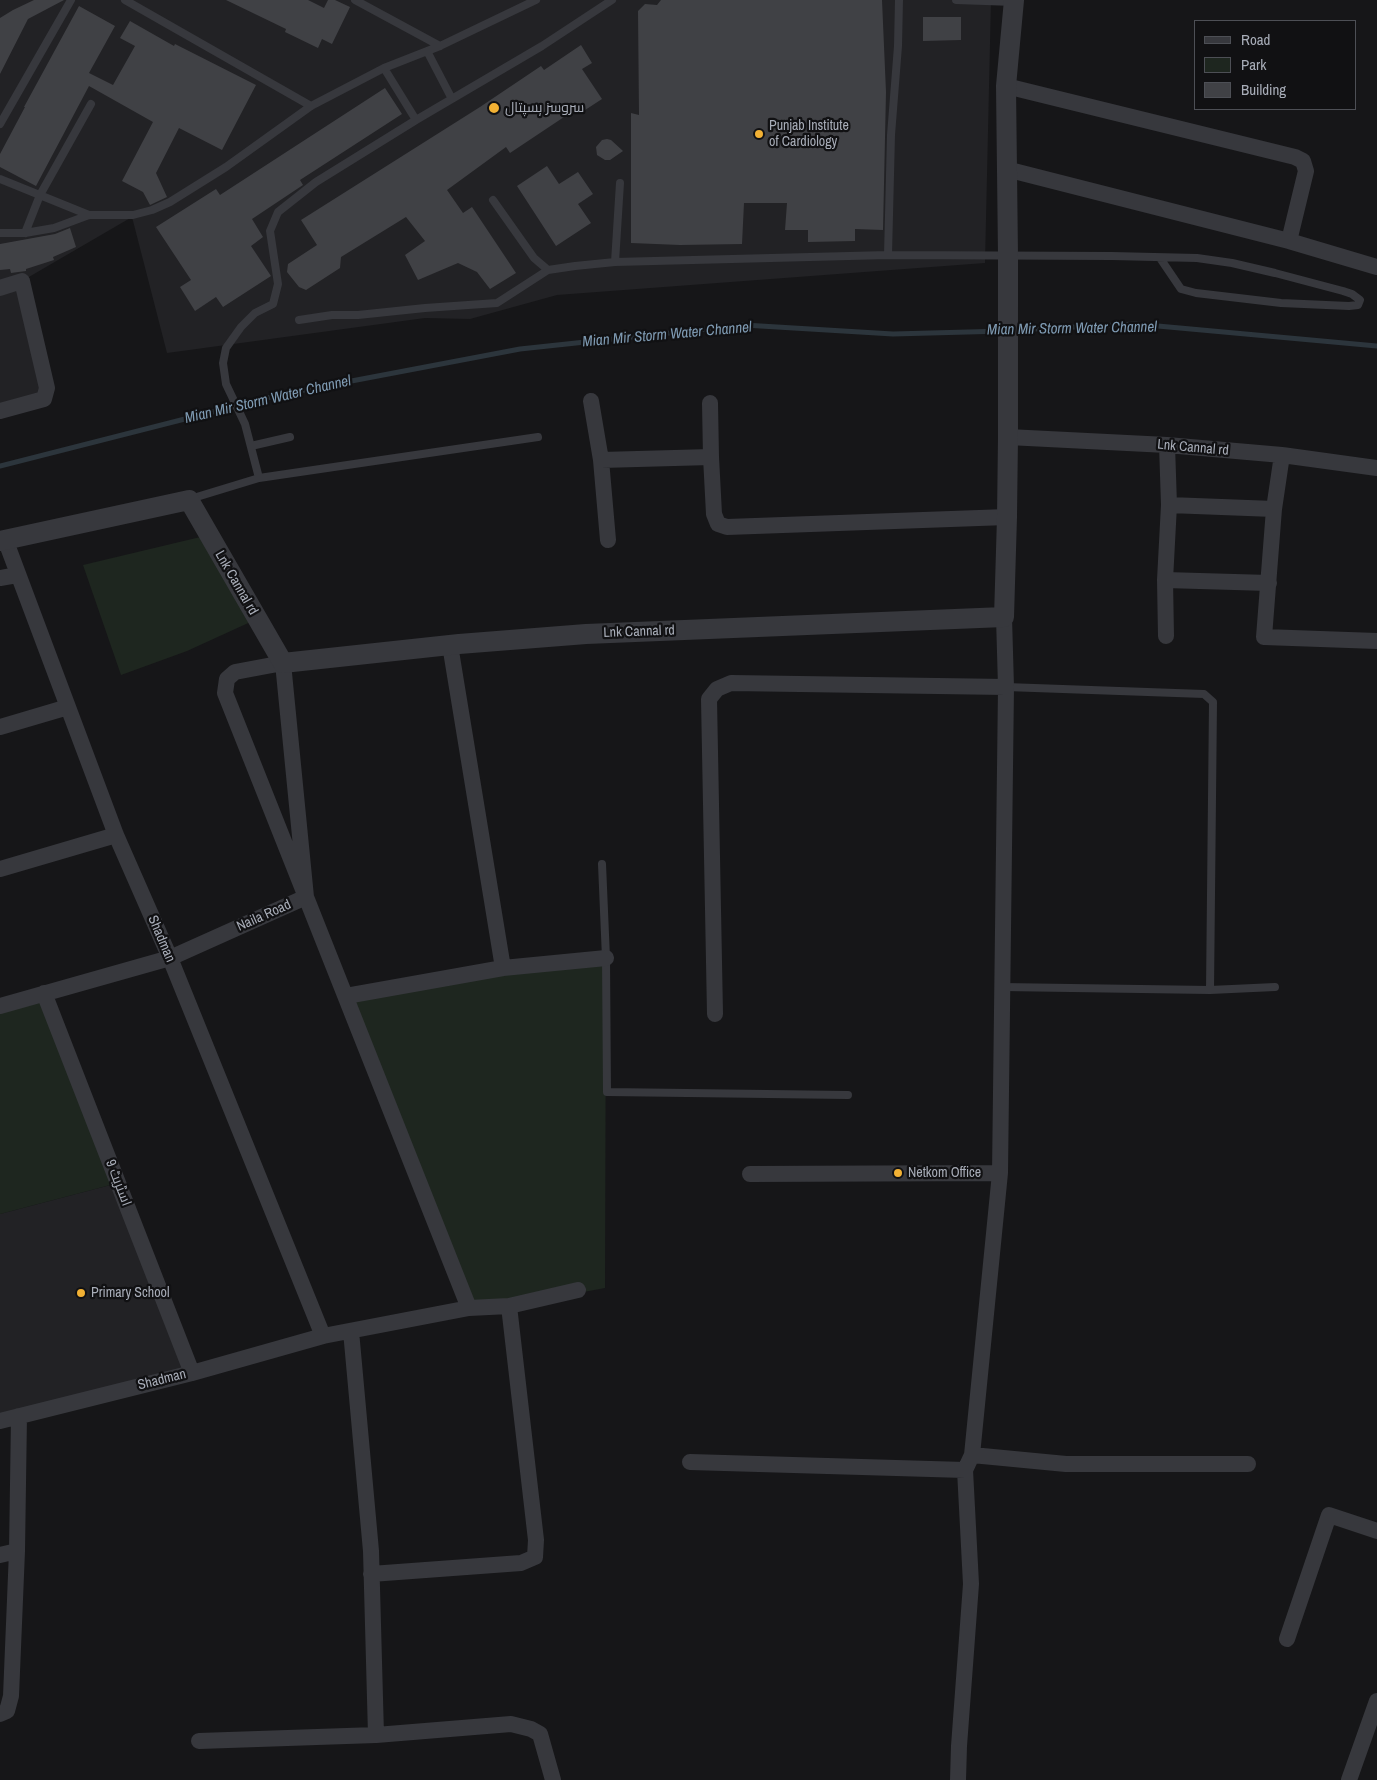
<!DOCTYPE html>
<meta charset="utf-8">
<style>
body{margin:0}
#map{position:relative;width:1377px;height:1780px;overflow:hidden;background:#161618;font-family:"Archivo Narrow",sans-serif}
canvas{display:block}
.legend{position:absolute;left:1194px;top:20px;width:162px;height:90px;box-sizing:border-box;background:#111113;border:1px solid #4d4f55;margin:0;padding:6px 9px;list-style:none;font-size:15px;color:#a8adb8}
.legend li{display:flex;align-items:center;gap:10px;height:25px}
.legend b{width:25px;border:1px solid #4d4f55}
</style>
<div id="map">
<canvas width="1377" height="1780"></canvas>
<ul class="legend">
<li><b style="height:6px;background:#37383d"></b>Road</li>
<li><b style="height:14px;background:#1e261f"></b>Park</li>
<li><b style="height:14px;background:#404145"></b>Building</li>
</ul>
</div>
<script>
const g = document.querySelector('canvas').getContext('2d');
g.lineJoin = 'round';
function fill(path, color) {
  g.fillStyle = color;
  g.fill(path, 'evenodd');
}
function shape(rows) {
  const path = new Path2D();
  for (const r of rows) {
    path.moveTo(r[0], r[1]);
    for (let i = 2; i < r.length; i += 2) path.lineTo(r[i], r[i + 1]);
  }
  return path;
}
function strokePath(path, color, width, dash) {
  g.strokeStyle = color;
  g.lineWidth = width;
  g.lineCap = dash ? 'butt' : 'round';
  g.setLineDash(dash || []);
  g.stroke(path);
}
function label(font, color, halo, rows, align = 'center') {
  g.font = font + ' "Archivo Narrow",Cairo,sans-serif';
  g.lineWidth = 4.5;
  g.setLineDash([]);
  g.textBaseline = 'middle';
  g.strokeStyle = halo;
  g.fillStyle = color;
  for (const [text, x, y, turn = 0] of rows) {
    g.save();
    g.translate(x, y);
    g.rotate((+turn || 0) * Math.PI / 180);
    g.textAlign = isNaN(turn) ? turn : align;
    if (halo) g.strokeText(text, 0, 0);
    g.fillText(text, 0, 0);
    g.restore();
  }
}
const built = shape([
 [0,0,991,0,985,263,557,295,470,319,425,318,167,353,132,217,22,281,44,399,0,410],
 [118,1183,192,1373,0,1422,0,1214]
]);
const green = shape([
 [213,534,257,619,187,651,121,675,83,565],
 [606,958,605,1288,509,1306,469,1308,346,996],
 [44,993,118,1183,0,1214,0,1006]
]);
const stream = shape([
 [1013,330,1136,324,1377,346],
 [0,466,283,394,520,349,744,325,893,334,1005,331]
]);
const building = shape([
 [34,0,64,0,28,19,0,74,0,18,13,10],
 [226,0,308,0,324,8,328,0,335,0,350,7,332,44,322,39,318,48,285,32,286,29],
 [661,0,882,0,886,92,883,230,855,229,855,241,808,242,808,230,785,230,787,203,744,203,742,244,680,245,631,243,631,113,639,115,638,11,645,4,657,5],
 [79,6,115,26,89,73,113,85,135,46,120,38,130,21,174,46,175,44,256,85,222,150,179,128,156,173,167,197,150,205,143,192,122,181,153,122,89,86,36,186,0,167,0,154,25,107,24,107],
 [923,17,961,17,961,40,923,41],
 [581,45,592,63,582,69,602,99,579,114,573,111,510,153,506,147,447,190,463,213,472,207,516,273,490,289,477,272,458,263,418,280,405,255,425,241,406,217,341,257,340,268,306,290,299,287,287,272,288,264,317,245,301,220,480,107,541,66,544,70],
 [385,88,402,114,300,180,303,185,252,219,263,237,251,246,271,276,223,307,216,297,195,311,180,287,191,280,156,227,216,189,220,195],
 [607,139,611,140,623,151,610,160,605,160,597,155,596,147,602,140],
 [547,166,559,184,578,172,593,194,578,204,591,223,556,246,517,186],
 [70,228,76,247,53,257,54,260,26,269,26,271,11,273,10,269,0,270,0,244,55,234]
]);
const service = shape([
 [125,0,311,106],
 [355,0,440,46],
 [956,0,1014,2],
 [427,51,452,99],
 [384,68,416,120],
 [0,124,71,0],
 [0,179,89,215],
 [493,200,534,258,548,270],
 [0,233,25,233,54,228,89,215,133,215,152,210,170,202,226,167,311,106,384,68,440,46,536,0],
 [25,233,40,195,91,104],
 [888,255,891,135,898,46,899,0],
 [615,262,620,183],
 [299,320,332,315,358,315,425,308,497,303,548,270,575,266,615,262,888,255,1112,256,1197,258,1232,263,1275,273,1343,291,1352,294,1360,300,1358,305,1349,306,1281,303,1196,293,1181,289,1160,258],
 [251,446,290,437],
 [259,478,245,424,226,384,223,363,226,348,241,327,255,313,273,304,278,284,270,231,278,212,316,182,416,120,542,46,612,0],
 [190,499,259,478,538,437],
 [1006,687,1204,694,1213,702,1210,990],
 [602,864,606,958,607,1092,848,1095],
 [1002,987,1210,990,1275,987]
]);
const minor = shape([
 [1006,86,1295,157,1303,161,1306,171,1289,241],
 [1006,169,1289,241,1377,267],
 [0,288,22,281,47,388,44,399,0,411],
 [591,401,601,460,608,540],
 [710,403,711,457,714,514,718,524,727,527,1007,517],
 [1008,437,1167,445,1282,455,1377,468],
 [1282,455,1274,509,1264,637,1377,641],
 [601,460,711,457],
 [1169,505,1274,509],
 [5,539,116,835,170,958,323,1336],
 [0,578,17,575],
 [1165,580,1269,583],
 [1166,636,1165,580,1169,505,1167,445],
 [450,645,503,968],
 [0,727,68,707],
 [0,869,116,835],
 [44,993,192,1373],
 [346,996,503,968,606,958],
 [0,1006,170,958,306,897,225,693,227,679,235,672,283,663,306,897,469,1308],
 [715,1014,709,699,717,689,731,683,1006,687],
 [750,1174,1000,1173],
 [351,1331,371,1551,376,1735],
 [0,1421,192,1373,323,1336,469,1308,509,1306,578,1290],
 [972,1455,1066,1464,1248,1464],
 [690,1462,965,1470],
 [0,1555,17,1551],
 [371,1574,521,1563,535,1557,536,1540,509,1306],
 [1287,1639,1329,1515,1377,1531],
 [0,1714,7,1711,11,1696,17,1551,19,1416],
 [199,1741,376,1735,511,1724,531,1729,540,1734,553,1780],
 [958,1780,959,1746,971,1584,965,1470,972,1455,1000,1173,1006,687,1004,617],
 [1349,1780,1377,1701]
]);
const tertiary = shape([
 [0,541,189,500,283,663,459,644,586,634,1004,617,1007,517,1008,437,1008,256,1006,86,1014,0]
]);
const markers = [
 [494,108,6,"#f2b134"],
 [759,134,5,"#f2b134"],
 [898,1173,5,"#f2b134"],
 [81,1293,5,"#f2b134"]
];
const poiNames = [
 ["سروسز ہسپتال",505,108],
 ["Punjab Institute",769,126],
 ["of Cardiology",769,142],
 ["Netkom Office",908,1173],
 ["Primary School",91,1293]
];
const streetNames = [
 ["Lnk Cannal rd",1193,448,5],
 ["Lnk Cannal rd",236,583,60],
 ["Lnk Cannal rd",639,632,-2],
 ["Naila Road",264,916,-24],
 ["Shadman",161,939,67],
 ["اسٹریٹ 9",118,1183,69],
 ["Shadman",162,1380,-14]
];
const waterNames = [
 ["Mian Mir Storm Water Channel",1072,329,-1],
 ["Mian Mir Storm Water Channel",667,335,-5],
 ["Mian Mir Storm Water Channel",268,400,-13]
];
fill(built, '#222225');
fill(green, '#1e261f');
strokePath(stream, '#2c353c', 5);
fill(building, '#404145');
strokePath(service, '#37383d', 8);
strokePath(minor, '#37383d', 16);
strokePath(tertiary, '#37383d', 20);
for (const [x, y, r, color] of markers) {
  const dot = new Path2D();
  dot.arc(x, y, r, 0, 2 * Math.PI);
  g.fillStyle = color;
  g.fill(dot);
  strokePath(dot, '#111113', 2);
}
label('14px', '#a8adb8', '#111113', poiNames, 'left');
label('14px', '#a8adb8', '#111113', streetNames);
label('italic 15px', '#7f9bb3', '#111113', waterNames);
</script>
